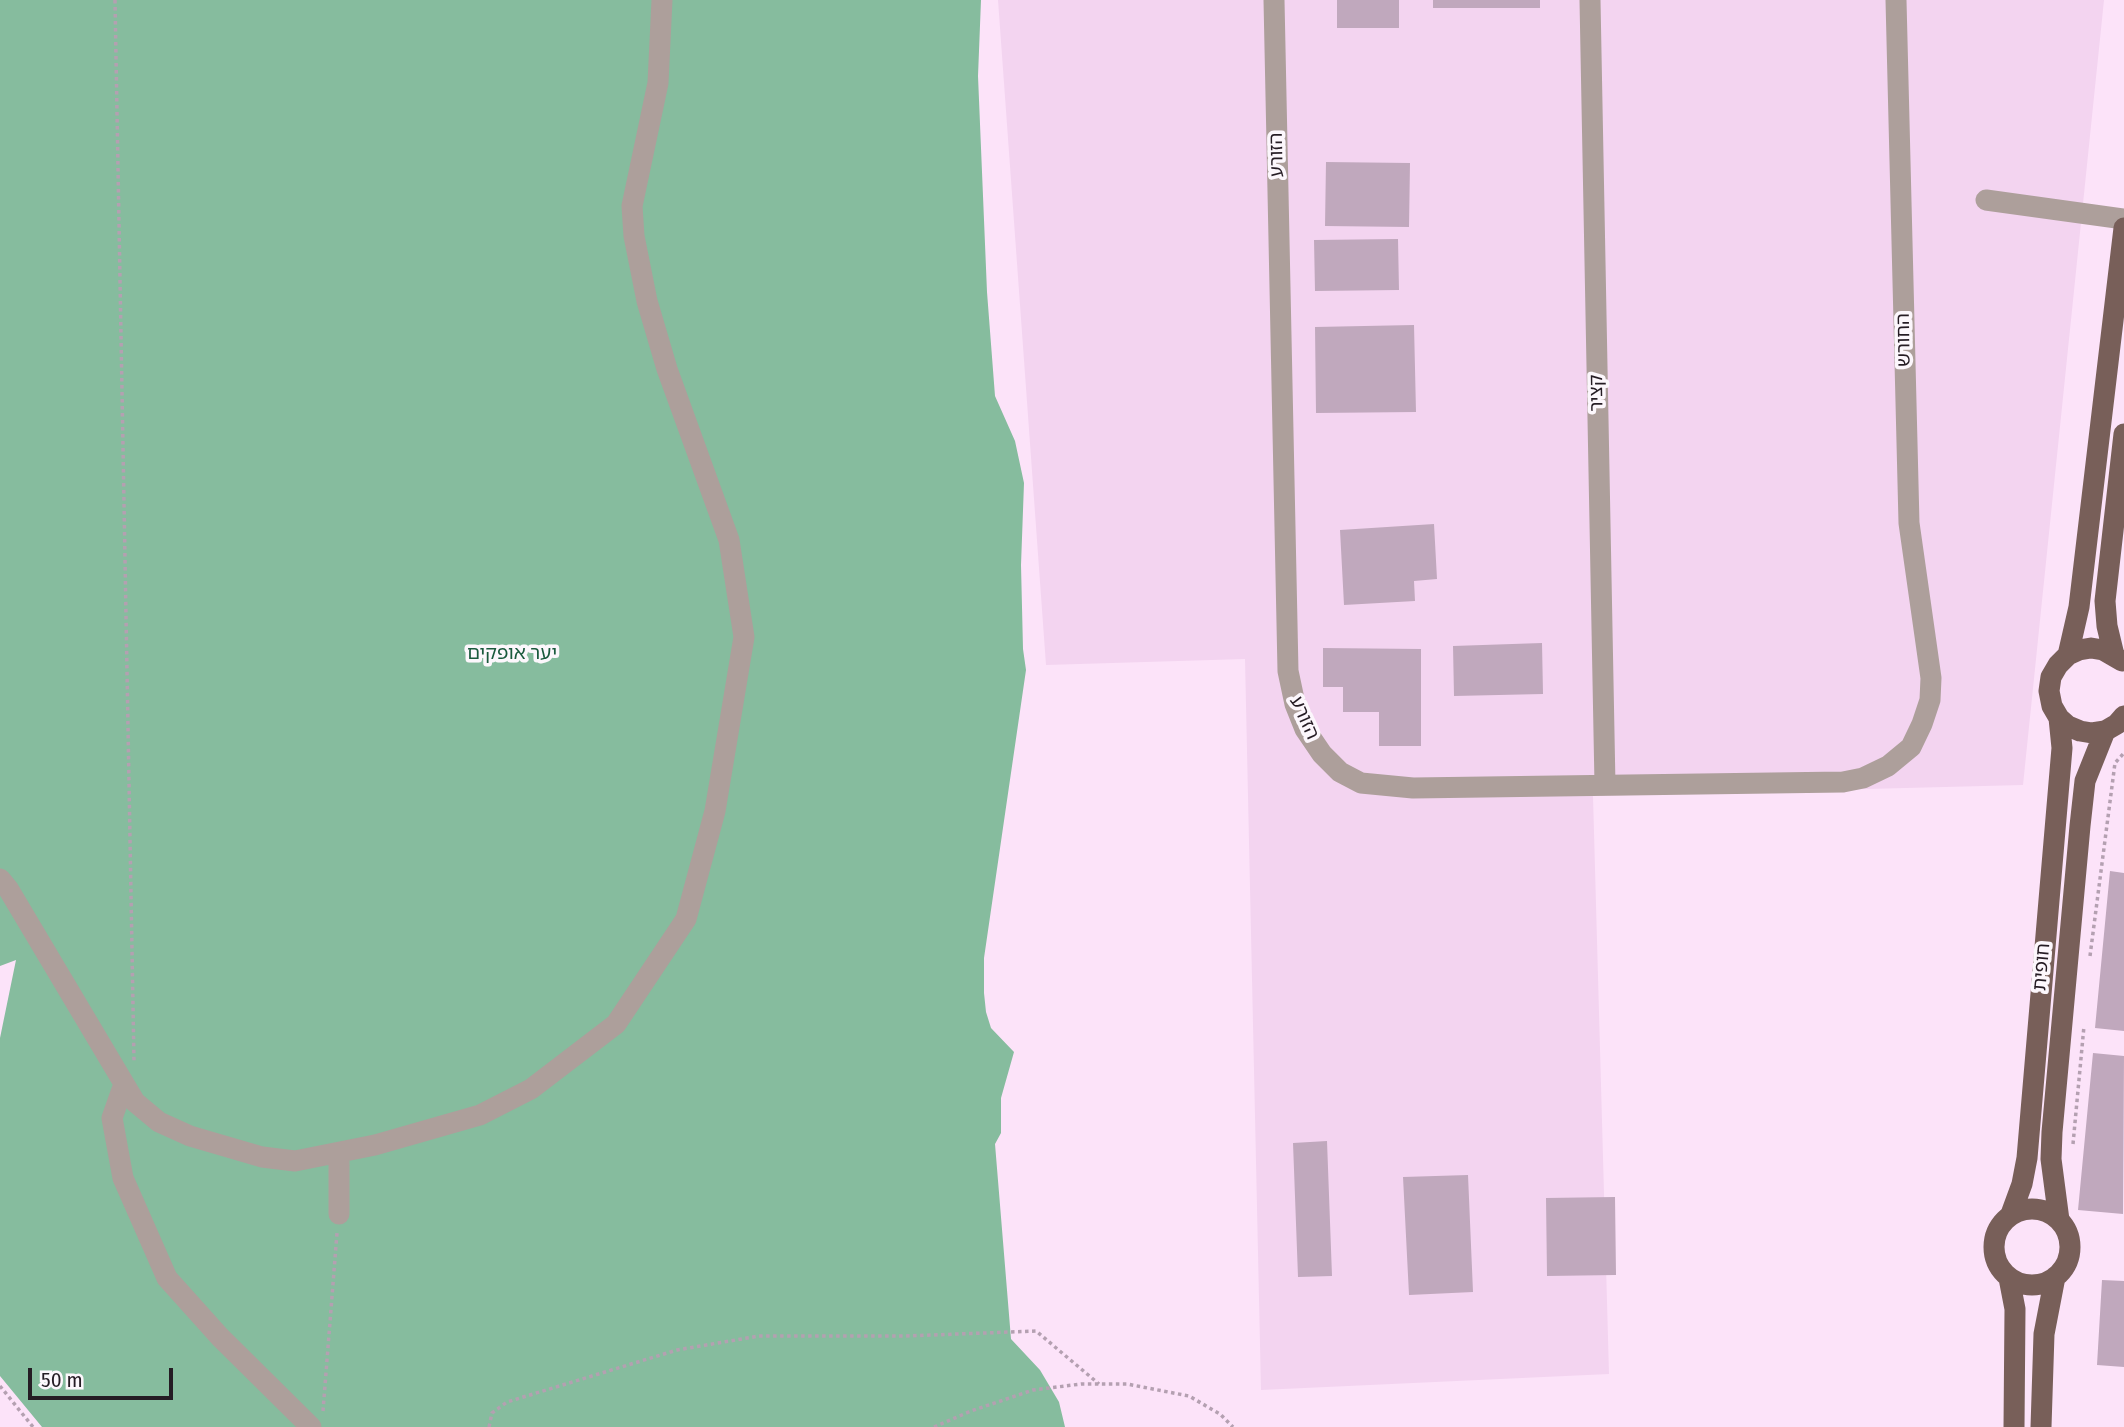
<!DOCTYPE html>
<meta charset="utf-8">
<style>
body{margin:0}
#map{position:relative;width:2124px;height:1427px;overflow:hidden;background:#fce3f9;font-family:"Fira Sans Condensed",sans-serif}
canvas{display:block}
.scale{position:absolute;left:28px;top:1368px;width:145px;height:32px;box-sizing:border-box;border:4px solid #251c24;border-top:0;padding-left:9px;font-size:21px;line-height:24px;white-space:nowrap;color:#251c24;-webkit-text-stroke:5px #fcf7fc;paint-order:stroke}
</style>
<div id="map">
<canvas width="2124" height="1427"></canvas>
<div class="scale">50 m</div>
</div>
<script>
const g = document.querySelector('canvas').getContext('2d');
g.lineJoin = 'round';
function fill(path, color) {
  g.fillStyle = color;
  g.fill(path, 'evenodd');
}
function shape(rows) {
  const path = new Path2D();
  for (const r of rows) {
    if (r.length === 3) {
      path.moveTo(r[0] + r[2], r[1]);
      path.arc(r[0], r[1], r[2], 0, 2 * Math.PI);
      continue;
    }
    path.moveTo(r[0], r[1]);
    for (let i = 2; i < r.length; i += 2) path.lineTo(r[i], r[i + 1]);
  }
  return path;
}
function strokePath(path, color, width, dash) {
  g.strokeStyle = color;
  g.lineWidth = width;
  g.lineCap = dash ? 'butt' : 'round';
  g.setLineDash(dash || []);
  g.stroke(path);
}
function label(font, color, halo, rows, align = 'center') {
  g.font = font + ' "Fira Sans Condensed","Noto Sans Hebrew",sans-serif';
  g.lineWidth = 7;
  g.setLineDash([]);
  g.textBaseline = 'middle';
  g.strokeStyle = halo;
  g.fillStyle = color;
  for (const [text, x, y, turn = 0] of rows) {
    g.save();
    g.translate(x, y);
    g.rotate((+turn || 0) * Math.PI / 180);
    g.textAlign = isNaN(turn) ? turn : align;
    if (halo) g.strokeText(text, 0, 0);
    g.fillText(text, 0, 0);
    g.restore();
  }
}
const built = shape([
 [998,0,2104,0,2023,785,1593,796,1609,1374,1261,1390,1245,659,1046,665]
]);
const forest = shape([
 [0,0,981,0,978,76,987,292,995,396,1015,441,1024,483,1021,565,1023,649,1026,670,984,958,984,993,986,1012,991,1028,1014,1052,1001,1098,1001,1133,995,1144,1011,1339,1040,1370,1059,1402,1065,1427,42,1427,0,1376,0,1038,16,960,0,966]
]);
const building = shape([
 [1337,0,1399,0,1399,28,1337,28],
 [1433,0,1540,0,1540,8,1433,8],
 [1326,162,1410,163,1409,227,1325,226],
 [1398,239,1399,290,1315,291,1314,240],
 [1414,325,1416,412,1316,413,1315,327],
 [1434,524,1437,579,1414,581,1415,601,1344,605,1340,530],
 [1542,643,1543,694,1454,696,1453,646],
 [1323,648,1421,649,1421,746,1379,746,1379,712,1343,712,1343,687,1323,687],
 [2110,871,2124,873,2124,1031,2095,1028],
 [2093,1053,2124,1056,2123,1214,2078,1210],
 [1327,1141,1332,1276,1298,1277,1293,1143],
 [1468,1175,1473,1292,1409,1295,1403,1177],
 [1615,1197,1616,1275,1547,1276,1546,1198],
 [2102,1280,2124,1281,2124,1367,2097,1365]
]);
const path = shape([
 [115,0,134,1062],
 [2090,956,2115,763,2124,753],
 [2073,1144,2084,1026],
 [0,1386,33,1427],
 [323,1411,337,1233],
 [489,1427,492,1413,507,1402,677,1350,759,1336,906,1336,1036,1331,1099,1384],
 [934,1427,971,1411,1033,1390,1081,1384,1127,1384,1189,1396,1220,1414,1233,1427]
]);
const minor = shape([
 [1274,0,1288,671,1295,704,1305,729,1322,754,1340,772,1361,783,1413,788,1843,782,1863,778,1888,766,1911,747,1922,724,1930,700,1931,678,1909,523,1896,0],
 [1590,0,1605,785],
 [1986,200,2124,219],
 [0,879,9,890,135,1102,159,1122,190,1136,262,1157,295,1161,375,1145,480,1115,531,1089,616,1024,686,919,715,811,744,637,729,540,667,369,647,301,634,236,632,206,658,83,662,0],
 [124,1084,112,1118,123,1178,167,1278,220,1337,311,1427],
 [339,1153,339,1214]
]);
const major = shape([
 [2068,655,2079,607,2124,228],
 [2114,655,2107,626,2105,601,2124,434],
 [2122,661,2103,650,2091,648,2079,650,2068,655,2058,665,2051,677,2049,691,2052,706,2059,718,2068,726,2080,731,2092,733,2105,731,2117,724,2124,716],
 [2032,1247,38],
 [2011,1214,2022,1184,2027,1158,2062,748,2059,718],
 [2059,1220,2051,1159,2052,1132,2080,826,2085,781,2105,731],
 [2009,1278,2015,1309,2014,1427],
 [2041,1427,2044,1334,2055,1277]
]);
const streetNames = [
 ["הזורע",1277,155,-91],
 ["החורש",1904,340,-91],
 ["קציר",1597,393,-91],
 ["הזורע",1304,718,66],
 ["חופית",2042,967,-85]
];
const parkNames = [
 ["יער אופקים",512,654]
];
fill(built, '#f3d4f0');
fill(forest, '#86bc9e');
fill(building, '#c0a8bd');
strokePath(path, '#b4a0b1', 3.5, [3.5, 3.5]);
strokePath(minor, '#ad9f9b', 21);
strokePath(major, '#785f59', 21);
label('19px', '#251c24', '#fcf7fc', streetNames);
label('19px', '#1a5a3d', '#fcf7fc', parkNames);
</script>
